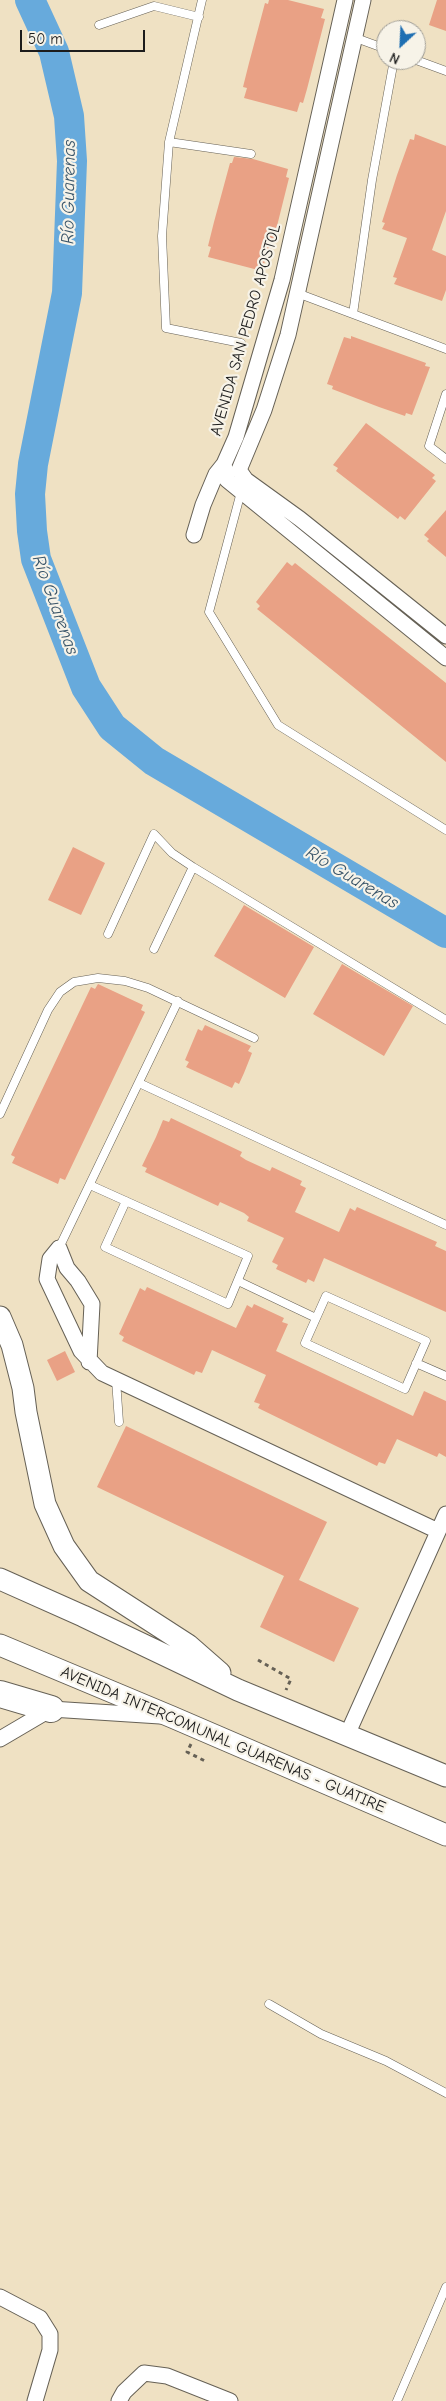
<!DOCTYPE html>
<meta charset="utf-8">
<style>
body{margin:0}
#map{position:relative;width:446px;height:2401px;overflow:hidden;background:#efe1c3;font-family:"Comic Neue",sans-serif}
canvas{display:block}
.north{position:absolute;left:376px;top:20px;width:50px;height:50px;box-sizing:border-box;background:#f7f3e8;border:1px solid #9f9d96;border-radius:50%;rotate:205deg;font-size:14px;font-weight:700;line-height:20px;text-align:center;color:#1c1c1c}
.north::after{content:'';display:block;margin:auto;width:18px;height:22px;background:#1f6fb2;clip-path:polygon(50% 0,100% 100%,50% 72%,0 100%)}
.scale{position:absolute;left:20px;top:30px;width:125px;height:22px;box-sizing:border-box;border:2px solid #1c1c1c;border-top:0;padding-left:6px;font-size:15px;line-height:18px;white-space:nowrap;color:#1c1c1c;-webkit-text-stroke:4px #f7f3e8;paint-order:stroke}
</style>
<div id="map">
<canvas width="446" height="2401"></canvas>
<div class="north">N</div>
<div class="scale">50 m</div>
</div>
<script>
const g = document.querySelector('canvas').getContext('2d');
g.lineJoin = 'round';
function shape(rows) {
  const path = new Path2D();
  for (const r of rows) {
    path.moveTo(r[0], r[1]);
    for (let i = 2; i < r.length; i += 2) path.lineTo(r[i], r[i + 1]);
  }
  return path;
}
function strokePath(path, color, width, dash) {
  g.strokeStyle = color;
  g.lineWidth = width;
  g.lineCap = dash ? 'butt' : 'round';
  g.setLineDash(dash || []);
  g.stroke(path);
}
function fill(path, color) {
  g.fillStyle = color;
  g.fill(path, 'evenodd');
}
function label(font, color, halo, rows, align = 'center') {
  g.font = font + ' "Comic Neue",sans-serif';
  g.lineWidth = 4.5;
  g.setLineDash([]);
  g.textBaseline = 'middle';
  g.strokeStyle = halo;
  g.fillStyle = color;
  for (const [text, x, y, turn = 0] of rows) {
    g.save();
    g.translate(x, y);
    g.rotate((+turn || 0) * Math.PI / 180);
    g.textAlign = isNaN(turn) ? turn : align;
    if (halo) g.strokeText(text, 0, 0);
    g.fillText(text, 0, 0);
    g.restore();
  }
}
const river = shape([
 [30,0,54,52,69,116,72,161,67,293,33,464,30,494,32,531,36,559,86,687,112,727,154,761,446,933]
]);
const building = shape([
 [269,0,288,0,324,9,321,18,325,19,307,89,303,103,300,102,297,112,244,98,247,88,243,87,249,63,265,3,268,4],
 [437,0,446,0,446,31,429,25],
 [415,134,446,146,446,211,432,250,446,256,446,290,442,301,394,284,397,278,393,277,407,238,382,229,385,223,382,222,397,175,410,139,414,140],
 [234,157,253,159,288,169,286,177,289,178,268,262,265,261,262,271,208,257,211,247,208,246,214,222,230,163,232,163],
 [351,336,426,363,425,366,430,367,412,415,406,413,405,416,379,407,332,389,333,386,327,384,344,337,351,339],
 [366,423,435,475,432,478,436,481,405,520,400,516,398,519,336,471,338,468,333,465],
 [446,510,446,557,427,541,429,539,424,535],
 [287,562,292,566,295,563,446,683,446,762,257,609,260,606,256,602],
 [73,847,105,863,81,915,48,900],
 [244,905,314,947,285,998,214,956],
 [342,964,413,1006,384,1056,313,1014],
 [98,984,143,1005,141,1010,145,1012,65,1180,60,1178,58,1184,12,1163,15,1157,11,1155,91,987,95,989],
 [205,1025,251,1046,248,1051,252,1053,244,1073,239,1084,235,1082,232,1088,186,1067,189,1062,185,1060,198,1029,202,1031],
 [171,1118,242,1152,240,1156,246,1160,270,1171,272,1167,302,1181,300,1185,306,1188,295,1212,339,1232,350,1208,355,1211,357,1207,437,1242,435,1246,446,1251,446,1312,324,1258,314,1282,308,1279,306,1283,276,1269,278,1265,272,1262,284,1238,247,1221,249,1217,244,1213,220,1202,218,1206,145,1172,147,1168,142,1166,156,1137,163,1120,169,1122],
 [147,1287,236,1328,247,1305,252,1308,254,1304,284,1318,282,1322,288,1324,276,1351,413,1416,424,1391,446,1401,446,1457,439,1453,437,1457,397,1439,385,1464,379,1462,377,1466,258,1408,260,1404,254,1402,266,1375,212,1350,202,1373,196,1371,194,1375,122,1341,124,1337,119,1334,140,1288,145,1291],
 [65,1351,75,1372,57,1381,47,1360],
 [126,1426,327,1522,299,1580,359,1608,334,1662,260,1627,284,1576,97,1487]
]);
const path = shape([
 [258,1660,291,1679,286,1690],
 [191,1744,187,1752,207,1762]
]);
const service = shape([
 [202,0,169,142,162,236,166,328,241,343],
 [99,25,154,6,199,17],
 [356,38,386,49],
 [416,60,446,71],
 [169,142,251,154],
 [297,293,446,349],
 [353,314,372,180,394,60],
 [446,394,429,446,446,459],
 [241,492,209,612,278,725,446,830],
 [108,934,154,834,172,853,193,867,446,1020],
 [154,949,193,867],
 [139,1083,446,1225],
 [0,1114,48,1010,60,992,74,982,98,978,125,981,148,988,254,1038],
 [90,1185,248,1256,228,1304,105,1247,126,1201],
 [59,1248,178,1001],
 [238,1281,316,1318],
 [326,1296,426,1341,405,1389,305,1343,326,1296],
 [416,1363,446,1376],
 [116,1380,119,1422],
 [269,2004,321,2034,386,2061,446,2093],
 [397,2401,446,2287]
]);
const minor = shape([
 [345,0,282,280,236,437,224,464,227,480,446,658],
 [363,0,288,335,264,410,239,470,246,480,300,519,446,636],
 [194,535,203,505,216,474,224,464],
 [59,1248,50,1259,47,1279,81,1351,102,1373,438,1531],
 [59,1248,67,1268,78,1281,92,1304,89,1362],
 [347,1735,446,1514],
 [0,1739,51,1709,160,1716],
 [0,2297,40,2318,50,2334,50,2350,35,2401],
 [119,2401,124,2392,144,2373,167,2376,230,2401]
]);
const secondary = shape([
 [0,1317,12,1345,23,1388,26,1412,45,1504,64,1546,89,1581,188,1645,220,1673],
 [0,1579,83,1616,238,1690,446,1776],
 [0,1645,172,1717,446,1835]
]);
const trunk = shape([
 [0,1694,51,1709]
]);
const streetNames = [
 ["AVENIDA SAN PEDRO APOSTOL",246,330,-74],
 ["AVENIDA INTERCOMUNAL GUARENAS - GUATIRE",223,1740,23]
];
const waterNames = [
 ["Río Guarenas",69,192,-89],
 ["Río Guarenas",55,605,70],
 ["Río Guarenas",352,878,31]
];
strokePath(river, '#67aadc', 30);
fill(building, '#e9a185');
strokePath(service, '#666156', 9);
strokePath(minor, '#666156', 17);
strokePath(secondary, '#666156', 23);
strokePath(trunk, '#666156', 28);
strokePath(path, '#666156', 3, [4, 4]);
strokePath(service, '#fff', 8);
strokePath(minor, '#fff', 15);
strokePath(secondary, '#fff', 21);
strokePath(trunk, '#fff', 26);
label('16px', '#1c1c1c', '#f7f3e8', streetNames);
label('italic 18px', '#3a5569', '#f7f3e8', waterNames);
</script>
